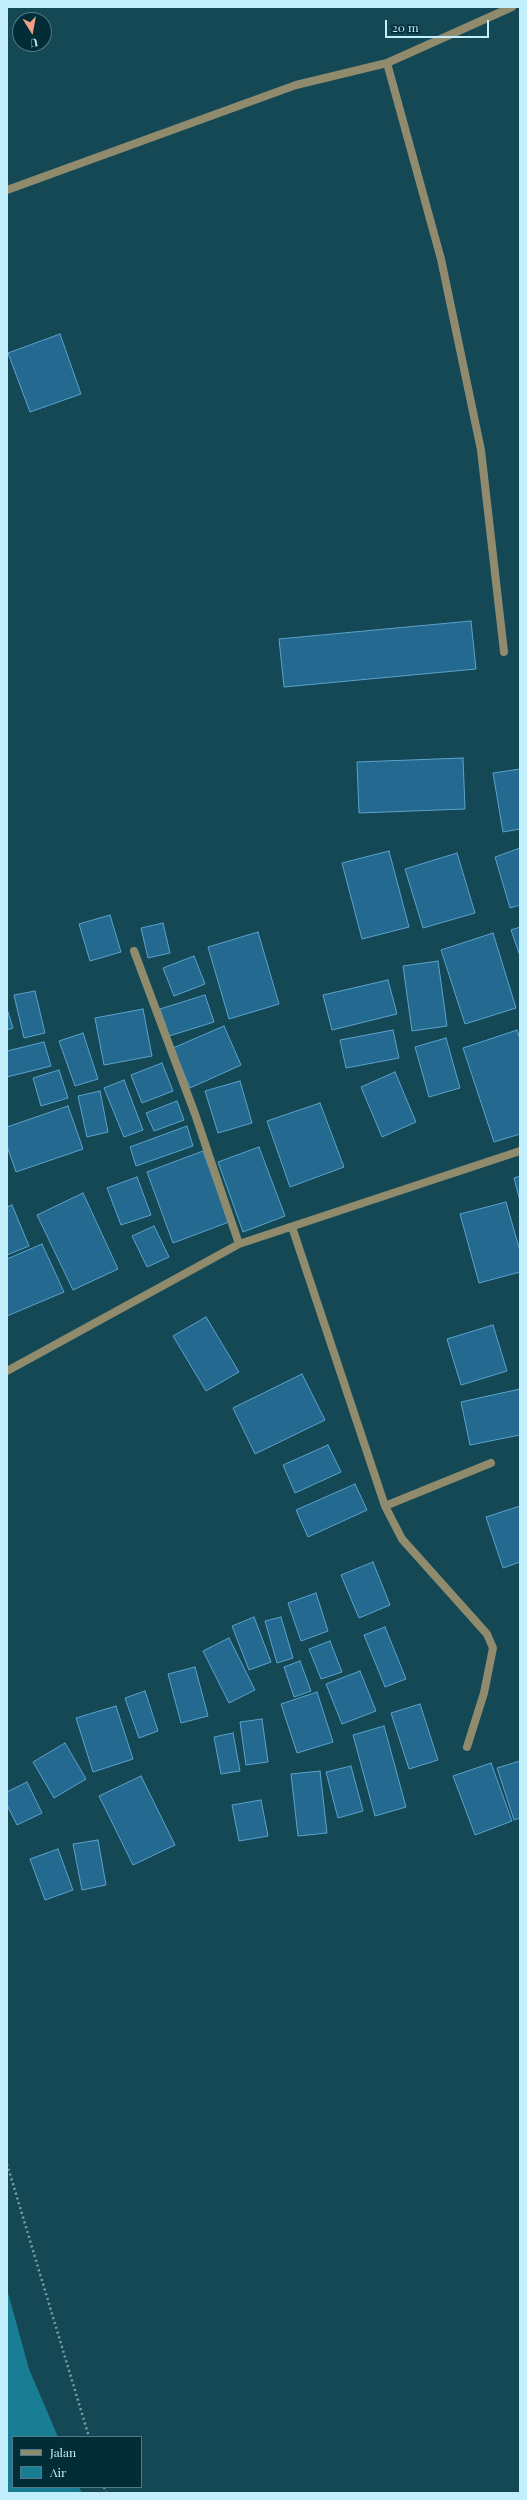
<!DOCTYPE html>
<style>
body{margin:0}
#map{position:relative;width:527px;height:2500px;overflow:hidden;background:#154855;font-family:"Playfair Display",serif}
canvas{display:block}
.frame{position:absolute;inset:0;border:8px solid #c3eefb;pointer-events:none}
.legend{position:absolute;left:12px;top:2436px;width:130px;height:52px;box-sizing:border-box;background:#022d37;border:1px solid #4f7a85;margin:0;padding:5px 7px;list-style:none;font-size:12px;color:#c3eefb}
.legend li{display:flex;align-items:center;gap:8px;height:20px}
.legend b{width:20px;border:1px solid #4f7a85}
.north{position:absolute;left:12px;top:12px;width:40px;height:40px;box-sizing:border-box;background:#022d37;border:1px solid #4f7a85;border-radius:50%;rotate:169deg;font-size:11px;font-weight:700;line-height:16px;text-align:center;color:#c3eefb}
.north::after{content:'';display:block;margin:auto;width:14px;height:18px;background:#f39f85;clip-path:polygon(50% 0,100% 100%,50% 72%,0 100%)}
.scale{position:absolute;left:385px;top:20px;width:104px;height:18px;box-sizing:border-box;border:2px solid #c3eefb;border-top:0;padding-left:5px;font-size:12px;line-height:14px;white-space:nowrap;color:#c3eefb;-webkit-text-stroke:3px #022d37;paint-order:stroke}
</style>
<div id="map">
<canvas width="527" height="2500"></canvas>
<div class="frame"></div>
<ul class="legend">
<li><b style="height:5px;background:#918b6e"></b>Jalan</li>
<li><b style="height:11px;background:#197d93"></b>Air</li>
</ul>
<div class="north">U</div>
<div class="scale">20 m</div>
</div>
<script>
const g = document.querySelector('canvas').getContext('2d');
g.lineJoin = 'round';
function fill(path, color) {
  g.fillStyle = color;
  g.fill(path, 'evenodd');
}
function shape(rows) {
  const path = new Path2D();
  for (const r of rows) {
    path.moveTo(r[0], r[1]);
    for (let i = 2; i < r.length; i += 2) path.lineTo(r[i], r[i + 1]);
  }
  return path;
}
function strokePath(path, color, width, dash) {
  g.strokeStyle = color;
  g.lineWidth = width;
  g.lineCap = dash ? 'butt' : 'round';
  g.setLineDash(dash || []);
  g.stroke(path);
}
const water = shape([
 [7,2289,29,2369,58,2437,13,2437,13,2487,79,2487,82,2493,7,2493]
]);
const building = shape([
 [60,334,81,394,30,412,8,353,60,334],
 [471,621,476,669,284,687,279,639,471,621],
 [463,758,465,809,359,813,357,762,463,758],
 [520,769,520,829,503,832,493,773,520,769],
 [520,848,520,905,510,908,495,857,520,848],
 [389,851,409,927,362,939,342,863,389,851],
 [457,853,475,913,423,928,405,869,457,853],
 [110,915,121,952,90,961,79,924,110,915],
 [163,923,170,953,148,958,141,928,163,923],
 [520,927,520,956,511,930,520,927],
 [258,932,279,1004,229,1019,208,947,258,932],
 [493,933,516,1008,465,1024,441,950,493,933],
 [194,956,205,984,174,996,163,968,194,956],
 [438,961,447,1026,412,1031,403,966,438,961],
 [388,980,397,1014,332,1030,323,995,388,980],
 [35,991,45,1033,24,1038,14,995,35,991],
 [205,995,214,1022,169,1036,160,1009,205,995],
 [7,1009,13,1028,7,1030,7,1009],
 [143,1009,152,1056,104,1065,95,1018,143,1009],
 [224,1026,241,1065,190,1088,173,1048,224,1026],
 [393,1030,399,1058,346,1068,340,1040,393,1030],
 [517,1030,520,1039,520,1134,494,1142,463,1048,517,1030],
 [83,1033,98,1079,75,1086,59,1041,83,1033],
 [446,1038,460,1088,429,1097,415,1047,446,1038],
 [44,1042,51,1066,7,1077,7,1051,44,1042],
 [162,1063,173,1091,142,1103,131,1075,162,1063],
 [59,1070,68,1098,41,1106,33,1078,59,1070],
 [395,1072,416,1122,382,1137,361,1087,395,1072],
 [124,1080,143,1130,124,1137,104,1088,124,1080],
 [240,1081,252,1123,218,1133,205,1091,240,1081],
 [100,1091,108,1132,87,1137,78,1096,100,1091],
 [177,1101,184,1120,154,1131,146,1113,177,1101],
 [320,1103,344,1167,290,1187,267,1121,320,1103],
 [68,1106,83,1149,16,1172,7,1146,7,1127,68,1106],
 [187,1126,193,1146,136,1166,130,1147,187,1126],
 [259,1147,285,1216,243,1232,218,1162,259,1147],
 [203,1151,229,1222,173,1243,147,1172,203,1151],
 [520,1176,520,1201,514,1178,520,1176],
 [137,1177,151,1215,121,1225,107,1188,137,1177],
 [83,1193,118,1269,73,1290,37,1215,83,1193],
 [506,1202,520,1251,520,1272,479,1283,460,1214,506,1202],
 [12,1205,29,1246,7,1255,7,1207,12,1205],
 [154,1226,169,1257,147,1267,132,1236,154,1226],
 [42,1244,64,1292,7,1316,7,1259,42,1244],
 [206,1317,239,1372,206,1391,173,1336,206,1317],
 [493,1325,507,1371,461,1385,447,1339,493,1325],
 [302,1374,325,1420,255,1454,233,1408,302,1374],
 [520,1389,520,1435,470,1445,461,1402,520,1389],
 [328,1445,341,1472,295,1493,283,1465,328,1445],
 [355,1484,367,1510,308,1537,296,1510,355,1484],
 [520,1506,520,1562,503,1568,486,1517,520,1506],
 [373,1562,390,1605,359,1618,341,1575,373,1562],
 [316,1593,328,1631,301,1641,288,1603,316,1593],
 [254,1617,271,1662,249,1670,232,1626,254,1617],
 [281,1617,293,1658,277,1663,265,1621,281,1617],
 [385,1627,406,1679,385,1687,364,1635,385,1627],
 [229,1638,255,1690,229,1703,203,1651,229,1638],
 [330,1641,342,1672,321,1679,309,1649,330,1641],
 [300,1661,311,1691,294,1697,284,1667,300,1661],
 [195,1667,208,1716,181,1723,168,1674,195,1667],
 [360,1671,376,1711,342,1724,326,1684,360,1671],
 [145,1691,158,1731,139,1738,125,1698,145,1691],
 [317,1692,333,1742,297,1753,281,1704,317,1692],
 [420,1704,438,1760,409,1769,391,1713,420,1704],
 [116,1706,133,1759,93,1772,76,1718,116,1706],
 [262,1719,268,1762,246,1765,240,1722,262,1719],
 [384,1726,406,1807,375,1816,353,1735,384,1726],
 [233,1733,240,1771,221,1774,214,1737,233,1733],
 [65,1743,86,1779,54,1798,33,1762,65,1743],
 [520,1761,520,1818,514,1820,497,1768,520,1761],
 [491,1763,512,1821,475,1835,453,1776,491,1763],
 [351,1766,363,1811,338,1818,326,1772,351,1766],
 [320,1771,327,1833,298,1836,291,1774,320,1771],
 [141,1776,175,1845,133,1865,99,1796,141,1776],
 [27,1782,42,1813,17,1825,7,1805,7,1792,27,1782],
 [261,1800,268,1836,239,1841,232,1805,261,1800],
 [98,1840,106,1885,82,1890,73,1844,98,1840],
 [58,1849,73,1890,45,1900,30,1859,58,1849]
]);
const path = shape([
 [7,2164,89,2437],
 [104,2487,106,2493]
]);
const lane = shape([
 [387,63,441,259,481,450,504,652],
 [7,190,296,85,387,63,512,7]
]);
const street = shape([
 [134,951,195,1114,239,1244],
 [292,1227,385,1506,491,1463],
 [7,1371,239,1244,520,1151],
 [385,1506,402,1539,487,1634,493,1648,484,1693,467,1747]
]);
fill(water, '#197d93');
fill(building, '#246990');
strokePath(building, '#5ca2cc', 1);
strokePath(path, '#72a1ae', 2.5, [2, 3]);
strokePath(lane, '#918b6e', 8);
strokePath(street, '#918b6e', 8);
</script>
